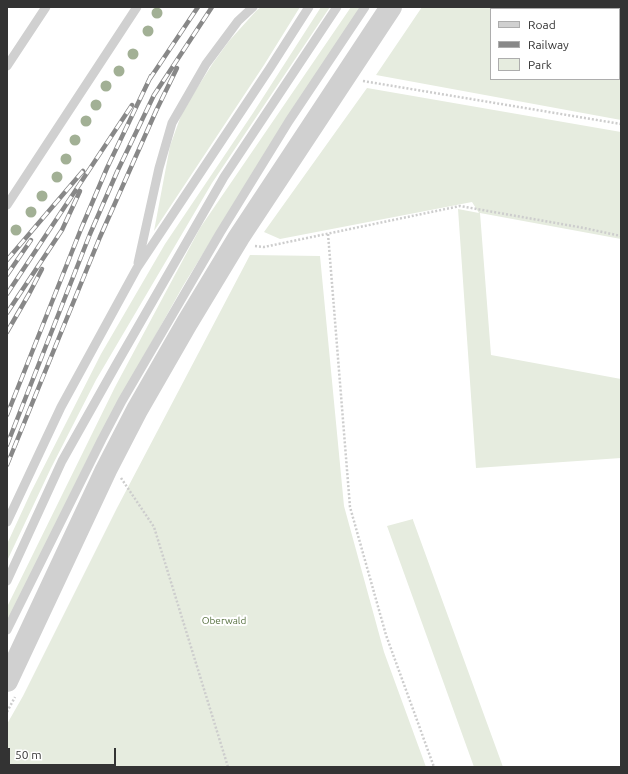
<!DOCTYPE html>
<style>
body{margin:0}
#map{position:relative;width:628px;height:774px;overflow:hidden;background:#fff;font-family:Ubuntu,sans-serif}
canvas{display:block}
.frame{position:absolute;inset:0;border:8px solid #333;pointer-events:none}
.legend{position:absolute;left:490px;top:8px;width:130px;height:72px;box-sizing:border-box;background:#fff;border:1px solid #adadad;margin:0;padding:5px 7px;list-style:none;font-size:12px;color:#333}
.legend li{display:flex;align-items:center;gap:8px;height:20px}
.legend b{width:20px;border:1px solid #adadad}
.scale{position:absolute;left:8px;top:748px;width:108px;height:18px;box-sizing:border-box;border:2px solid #333;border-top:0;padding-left:5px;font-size:12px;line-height:14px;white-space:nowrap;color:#333;-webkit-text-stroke:3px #fff;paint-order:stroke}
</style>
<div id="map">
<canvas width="628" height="774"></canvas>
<div class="frame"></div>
<ul class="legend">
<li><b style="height:5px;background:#d0d0d0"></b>Road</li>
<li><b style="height:5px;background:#888"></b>Railway</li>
<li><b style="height:11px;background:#e6ecdf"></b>Park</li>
</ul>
<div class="scale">50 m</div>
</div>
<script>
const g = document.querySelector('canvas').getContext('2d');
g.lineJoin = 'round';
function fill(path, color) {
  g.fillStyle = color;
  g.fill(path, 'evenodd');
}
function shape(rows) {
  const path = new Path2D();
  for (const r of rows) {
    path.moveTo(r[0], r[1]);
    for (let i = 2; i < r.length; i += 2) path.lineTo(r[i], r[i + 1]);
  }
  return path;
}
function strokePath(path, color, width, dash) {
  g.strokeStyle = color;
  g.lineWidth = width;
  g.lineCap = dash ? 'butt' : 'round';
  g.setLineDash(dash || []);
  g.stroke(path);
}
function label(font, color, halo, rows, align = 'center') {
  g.font = font + ' Ubuntu,sans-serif';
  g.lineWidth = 4;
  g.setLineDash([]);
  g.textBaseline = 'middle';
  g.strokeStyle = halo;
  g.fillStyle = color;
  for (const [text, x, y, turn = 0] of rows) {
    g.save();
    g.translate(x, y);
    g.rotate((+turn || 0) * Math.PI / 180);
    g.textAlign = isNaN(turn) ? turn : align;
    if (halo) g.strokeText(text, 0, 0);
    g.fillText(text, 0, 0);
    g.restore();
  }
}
const green = shape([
 [261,7,300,7,264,65,154,231,170,146,183,110,213,63,229,41,256,11],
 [321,7,330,7,212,183,96,380,51,468,7,561,7,544,31,492,101,354,165,244,253,113],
 [351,7,362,7,288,116,183,286,106,424,7,629,7,607,115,387,200,228],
 [422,7,537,7,544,9,491,9,491,79,619,79,619,31,621,32,621,120,376,75],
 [367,88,621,132,621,239,480,213,491,355,621,379,621,458,476,468,458,209,479,213,472,202,280,239,264,232],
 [250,255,320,256,344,506,384,652,426,767,7,767,7,724,23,696,117,508],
 [413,519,413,520,503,767,474,767,387,526]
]);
const path = shape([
 [363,81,621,124],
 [328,234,350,507,386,635,434,767],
 [255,246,264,247,460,206,584,228,621,236],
 [121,478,154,527,228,767],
 [7,712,15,697]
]);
const service = shape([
 [7,66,46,7],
 [7,205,137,7],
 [138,263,159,168,172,123,206,64,238,21,253,7],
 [7,522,61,407,137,268,270,68,309,7],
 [7,581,62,461,116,365,224,177,337,7],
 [7,630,102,439,122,401,220,233,289,121,365,7]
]);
const tertiary = shape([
 [7,681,106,470,137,410,187,323,239,237,391,7]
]);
const rail = shape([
 [149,80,198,7],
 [7,260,83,171],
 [7,275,31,240],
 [7,294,132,105],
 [7,313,62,230,80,191],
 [7,332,29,294,42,269],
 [7,415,81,229,107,168,151,76],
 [7,445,90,234,117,172,154,95,212,7],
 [7,465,100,237,156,111,177,68]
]);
const trees = [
 [157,13],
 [148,31],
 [133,54],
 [119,71],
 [106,86],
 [96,105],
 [86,121],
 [75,140],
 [66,159],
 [57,177],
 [42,196],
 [31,212],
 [16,230]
];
const parkNames = [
 ["Oberwald",224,621]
];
fill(green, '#e6ecdf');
strokePath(path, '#cdcdcd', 2.5, [2, 2]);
strokePath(service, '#d0d0d0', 9);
strokePath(tertiary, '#d0d0d0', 22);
strokePath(rail, '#888', 4.5);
strokePath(rail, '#fff', 3, [9]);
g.fillStyle = '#a2b095';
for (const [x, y] of trees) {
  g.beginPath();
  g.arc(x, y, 5.5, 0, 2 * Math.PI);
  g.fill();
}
label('10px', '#56703f', '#fff', parkNames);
</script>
